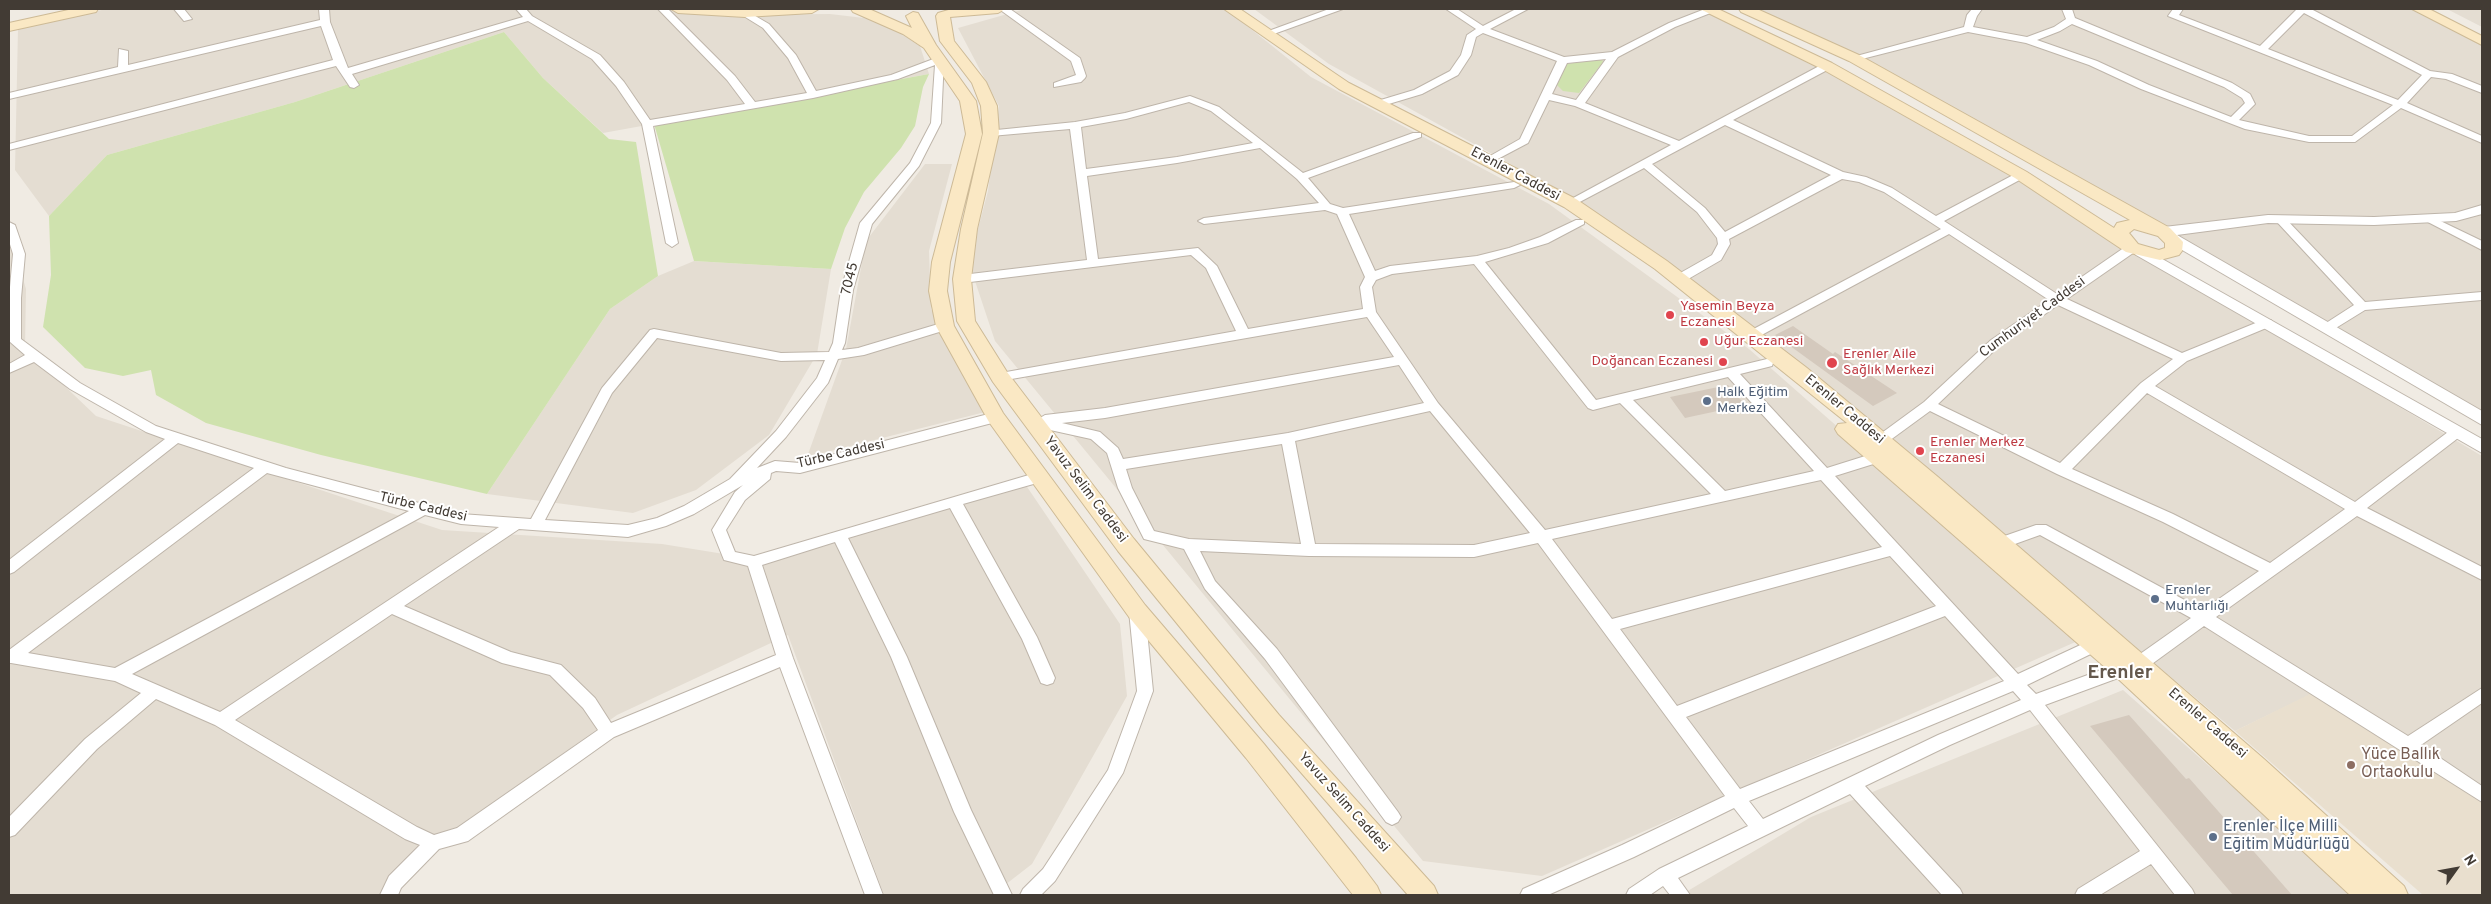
<!DOCTYPE html>
<meta charset="utf-8">
<style>
body{margin:0}
#map{position:relative;width:2491px;height:904px;overflow:hidden;background:#f0ebe3;font-family:Overpass,sans-serif}
canvas{display:block}
.frame{position:absolute;inset:0;border:10px solid #423b34;pointer-events:none}
.north{position:absolute;left:2431px;top:844px;width:50px;height:50px;-webkit-text-stroke:4px #fff;paint-order:stroke;rotate:58deg;font-size:14px;font-weight:700;line-height:20px;text-align:center;color:#423b34}
.north::after{content:'';display:block;margin:auto;width:18px;height:22px;background:#423b34;clip-path:polygon(50% 0,100% 100%,50% 72%,0 100%)}
</style>
<div id="map">
<canvas width="2491" height="904"></canvas>
<div class="frame"></div>
<div class="north">N</div>
</div>
<script>
const g = document.querySelector('canvas').getContext('2d');
g.lineJoin = 'round';
function fill(path, color) {
  g.fillStyle = color;
  g.fill(path, 'evenodd');
}
function shape(rows) {
  const path = new Path2D();
  for (const r of rows) {
    path.moveTo(r[0], r[1]);
    for (let i = 2; i < r.length; i += 2) path.lineTo(r[i], r[i + 1]);
  }
  return path;
}
function strokePath(path, color, width, dash) {
  g.strokeStyle = color;
  g.lineWidth = width;
  g.lineCap = dash ? 'butt' : 'round';
  g.setLineDash(dash || []);
  g.stroke(path);
}
function label(font, color, halo, rows, align = 'center') {
  g.font = font + ' Overpass,sans-serif';
  g.lineWidth = 4;
  g.setLineDash([]);
  g.textBaseline = 'middle';
  g.strokeStyle = halo;
  g.fillStyle = color;
  for (const [text, x, y, turn = 0] of rows) {
    g.save();
    g.translate(x, y);
    g.rotate((+turn || 0) * Math.PI / 180);
    g.textAlign = isNaN(turn) ? turn : align;
    if (halo) g.strokeText(text, 0, 0);
    g.fillText(text, 0, 0);
    g.restore();
  }
}
const residential = shape([
 [106,9,675,9,701,15,830,14,881,20,920,46,929,74,603,133,543,78,504,32,295,102,107,155,49,216,15,170,18,29],
 [1025,9,1222,9,1231,13,1311,77,1549,204,1749,349,2080,640,1542,876,1423,861,995,341,969,263,988,191,999,106,958,28],
 [1254,9,1702,9,1835,72,2482,456,2482,799,2314,693,2235,731,1789,356,1561,192,1329,64],
 [1759,9,2415,9,2482,44,2482,414,1896,77],
 [2447,9,2482,9,2482,27],
 [925,164,952,164,929,251,931,309,989,411,807,457,846,349,866,241],
 [9,232,26,289,25,348,96,416,442,530,662,544,755,559,1021,478,1120,624,1127,696,1032,864,992,895,884,895,788,635,617,715,396,873,386,895,9,895],
 [694,261,831,269,817,354,769,435,696,490,633,513,487,494,610,309,658,276],
 [2123,690,2355,895,1681,895,1811,817]
]);
const education = shape([
 [2314,692,2482,799,2482,895,2423,895,2235,731]
]);
const green = shape([
 [504,32,543,78,609,139,636,142,658,276,610,309,487,494,321,455,206,423,156,395,151,370,123,376,85,368,43,327,51,275,49,216,107,155,295,102],
 [1602,59,1603,62,1579,93,1563,91,1556,84,1566,64],
 [929,74,923,87,915,126,901,148,864,192,845,228,831,269,694,261,654,124]
]);
const building = shape([
 [1793,326,1833,354,1835,352,1897,393,1873,406,1775,335],
 [1728,385,1745,405,1685,418,1670,397],
 [2129,715,2186,779,2189,778,2292,895,2233,895,2090,726]
]);
const minor = shape([
 [174,9,184,9,192,19,184,21,174,9],
 [319,9,329,9,330,22,348,68,523,17,516,9,526,9,532,16,600,55,624,82,650,120,745,104,727,80,658,9,668,9,735,76,755,102,807,93,788,58,763,28,742,15,740,13,745,10,769,24,796,55,816,91,891,75,936,58,944,58,941,123,919,166,872,224,853,290,845,343,842,350,858,348,945,322,951,326,949,329,864,355,838,359,828,383,786,437,757,468,775,461,800,463,996,412,1003,417,996,422,800,473,776,471,771,473,770,479,745,500,726,530,735,552,754,556,1039,472,1044,473,1046,477,1044,481,963,504,1037,637,1055,678,1053,683,1047,685,1041,683,1022,639,950,508,848,538,907,657,971,810,1012,895,994,895,954,812,891,657,835,542,762,565,793,658,883,895,865,895,780,667,614,737,468,841,439,849,401,888,398,895,380,895,389,876,420,845,405,839,215,725,156,699,97,749,15,835,9,837,9,817,85,739,141,693,115,681,11,663,9,663,9,650,254,468,178,443,14,572,9,574,9,560,165,439,146,432,70,389,34,362,9,373,9,364,25,355,9,341,9,298,13,254,9,241,9,222,15,225,25,254,21,298,21,339,80,383,156,426,286,468,461,514,531,519,602,388,650,330,654,329,781,353,829,352,833,343,841,290,860,223,910,163,931,123,935,65,898,79,813,98,653,126,678,243,672,247,666,243,642,124,616,86,592,59,528,21,352,74,359,85,354,88,350,87,336,66,9,150,9,144,333,60,321,26,9,99,9,93,118,67,119,49,128,51,128,65,320,20,319,9],
 [657,338,781,361,825,360,817,378,776,431,730,479,684,506,657,518,628,525,545,520,612,393,657,338],
 [267,473,409,511,115,668,28,653,267,473],
 [743,485,735,492,712,530,724,560,748,566,776,655,611,723,595,698,561,665,511,652,404,606,519,529,628,537,666,526,694,514,743,485],
 [425,515,461,524,499,527,220,712,132,674,425,515],
 [392,614,502,663,550,675,583,708,598,730,457,828,434,835,417,827,235,720,392,614],
 [999,9,1010,9,1080,58,1086,76,1085,78,1081,82,1054,87,1054,83,1076,75,1071,61,999,9],
 [1329,9,1343,9,1271,35,1263,33,1329,9],
 [1446,9,1457,9,1483,26,1516,9,1528,9,1490,29,1564,57,1612,52,1669,23,1705,9,1714,9,1713,12,1675,27,1618,57,1585,103,1679,141,1823,64,1831,64,1831,68,1733,120,1843,172,1866,177,1892,188,1936,216,2017,173,2025,173,2025,177,1944,221,2057,294,2128,245,2136,245,2138,248,2136,251,2067,299,2182,353,2263,320,2271,320,2273,323,2271,326,2187,361,2155,386,2355,502,2452,429,2462,429,2464,432,2462,435,2367,508,2482,567,2482,580,2357,516,2216,617,2408,736,2482,688,2482,703,2421,745,2482,786,2482,802,2204,626,2145,669,2139,671,2133,669,2131,664,2133,659,2191,618,2040,535,2001,549,1996,547,1994,543,1996,539,2036,525,2046,525,2203,610,2259,571,2163,522,2057,474,1930,411,1878,449,1868,449,1866,446,1868,443,1924,402,1991,340,2049,300,1949,234,1756,338,1748,338,1746,335,1748,332,1941,229,1884,192,1859,182,1842,179,1729,239,1730,244,1721,260,1683,282,1675,282,1673,279,1675,276,1712,255,1718,244,1717,238,1697,212,1644,168,1574,205,1570,206,1564,203,1671,145,1575,106,1549,100,1528,143,1492,162,1488,163,1483,160,1520,139,1557,61,1483,33,1476,37,1471,55,1458,75,1422,94,1382,106,1374,106,1374,102,1414,90,1450,71,1461,55,1467,35,1476,29,1446,9],
 [1606,59,1576,100,1552,94,1567,63,1606,59],
 [1725,125,1831,175,1725,232,1705,208,1652,164,1725,125],
 [2058,305,2173,359,2141,383,2060,463,1938,404,1999,346,2058,305],
 [2147,393,2345,509,2270,563,2173,514,2072,469,2147,393],
 [1972,9,1982,9,1977,16,1973,27,2027,37,2054,27,2066,19,2062,9,2072,9,2075,18,2232,83,2250,94,2255,104,2239,120,2309,136,2352,136,2393,105,2168,16,2173,9,2183,9,2179,15,2260,46,2297,9,2311,9,2430,71,2452,74,2482,86,2482,93,2446,79,2431,77,2407,103,2482,136,2482,143,2401,108,2355,142,2309,142,2245,129,2141,89,2089,65,2026,43,1968,32,1854,61,1849,58,1964,27,1967,15,1972,9],
 [2304,13,2422,75,2398,100,2268,49,2304,13],
 [2072,24,2224,87,2242,98,2245,103,2231,117,2149,85,2097,61,2037,40,2060,31,2072,24],
 [1190,96,1219,107,1303,173,1413,133,1421,133,1421,137,1308,178,1330,204,1343,208,1514,182,1520,185,1514,188,1349,214,1375,271,1390,266,1477,256,1509,248,1540,237,1576,220,1584,220,1584,224,1548,243,1485,262,1596,400,1767,359,1772,360,1773,363,1772,366,1740,374,1827,468,1878,452,1883,453,1885,457,1883,461,1835,476,2018,674,2089,641,2095,639,2101,641,2103,645,2101,649,2027,685,2036,694,2123,662,2129,664,2131,669,2129,674,2045,705,2192,889,2195,895,2175,895,2151,864,2100,895,2075,895,2078,889,2140,851,2030,710,1950,745,1865,786,1960,889,1963,895,1942,895,1850,794,1678,878,1690,895,1670,895,1663,886,1650,895,1626,895,1629,889,1659,869,1748,826,1734,808,1634,857,1548,895,1520,895,1523,889,1622,845,1725,796,1538,543,1474,557,1309,556,1200,551,1215,581,1277,649,1398,812,1401,817,1398,822,1392,825,1386,822,1265,659,1205,589,1184,549,1144,539,1118,488,1107,453,1091,439,1032,426,1025,421,1032,416,1040,418,1045,415,1105,408,1394,357,1367,317,1000,381,995,380,993,377,995,374,1236,331,1206,268,1191,255,962,283,956,279,962,275,1087,260,1070,129,991,136,986,133,987,131,1075,122,1125,113,1190,96],
 [1189,102,1211,111,1253,143,1177,157,1086,169,1081,127,1126,119,1189,102],
 [1260,148,1297,179,1319,203,1204,218,1198,221,1204,224,1325,210,1337,214,1365,277,1360,287,1363,309,1248,329,1217,266,1198,248,1098,259,1087,176,1177,163,1260,148],
 [1474,264,1588,408,1593,410,1620,403,1711,494,1545,530,1438,403,1376,312,1372,287,1376,280,1392,274,1474,264],
 [1399,365,1424,403,1288,433,1123,459,1118,448,1100,432,1062,423,1105,418,1399,365],
 [1728,377,1814,471,1725,491,1633,400,1728,377],
 [1430,411,1530,533,1474,545,1315,544,1295,441,1430,411],
 [1282,444,1301,544,1189,539,1154,531,1132,488,1126,469,1282,444],
 [1821,480,1882,547,1612,619,1552,539,1821,480],
 [1890,556,1936,606,1677,706,1620,629,1890,556],
 [1945,616,2004,681,1740,789,1686,717,1945,616],
 [2013,691,2021,700,1938,735,1763,819,1749,801,2013,691],
 [2428,215,2482,241,2482,250,2424,220,2422,218,2428,215],
 [2281,217,2285,218,2365,302,2482,292,2482,300,2365,310,2331,331,2323,331,2321,328,2323,325,2354,305,2277,222,2275,220,2281,217],
 [1137,605,1142,607,1145,611,1153,691,1123,773,1055,881,1041,895,1020,895,1023,889,1043,869,1108,770,1137,691,1129,611,1132,607,1137,605]
]);
const tertiary = shape([
 [2482,205,2482,214,2456,221,2374,225,2268,223,2177,235,2482,411,2482,425,2165,240,2157,232,2164,227,2268,215,2374,217,2455,213,2482,205],
 [2141,247,2482,439,2482,453,2136,255,2133,252,2141,247]
]);
const secondary = shape([
 [73,9,98,9,96,12,9,31,9,23,73,9],
 [671,9,819,9,812,13,745,17,678,13,671,9],
 [851,9,869,9,912,28,906,16,913,12,918,13,936,45,976,101,982,134,950,262,947,291,954,326,1003,413,1145,605,1264,744,1356,858,1377,886,1381,895,1353,895,1246,758,1129,617,989,422,936,326,929,291,932,262,966,134,960,101,924,48,903,34,853,12,851,9],
 [952,9,1005,9,998,13,950,17,954,41,986,82,997,106,999,133,977,229,971,279,975,321,1007,372,1134,539,1279,715,1434,886,1438,895,1408,895,1263,729,1118,551,993,382,957,321,953,279,961,229,983,133,981,106,972,83,940,41,936,16,938,13,952,9],
 [1224,9,1240,9,1349,83,1576,199,1667,261,1807,368,1938,477,2264,759,2404,886,2408,895,2350,895,2115,676,1838,434,1835,429,1838,424,1847,423,1655,269,1564,207,1339,89,1224,9],
 [1700,9,1718,9,1832,63,2027,172,2114,228,2117,223,2130,220,1849,61,1741,12,1739,9,1757,9,1859,55,2170,228,2183,242,2182,251,2179,255,2160,260,2126,252,2015,178,1822,69,1700,9],
 [2134,229,2158,236,2165,243,2165,248,2159,250,2138,244,2129,233,2134,229],
 [2412,9,2429,9,2482,36,2482,45,2412,9]
]);
const markers = [
 [1670,315,5,"#e0444e"],
 [1704,342,5,"#e0444e"],
 [1723,362,5,"#e0444e"],
 [1832,363,6,"#e0444e"],
 [1707,401,5,"#5c6f8a"],
 [1920,451,5,"#e0444e"],
 [2155,599,5,"#5c6f8a"],
 [2351,765,5,"#8d6e63"],
 [2213,837,5,"#5c6f8a"]
];
const streetNames = [
 ["Erenler Caddesi",1515,175,28],
 ["7045",851,279,-76],
 ["Cumhuriyet Caddesi",2033,318,-36],
 ["Erenler Caddesi",1844,410,40],
 ["Türbe Caddesi",841,455,-13],
 ["Yavuz Selim Caddesi",1085,490,53],
 ["Türbe Caddesi",423,508,13],
 ["Erenler Caddesi",2207,724,41],
 ["Yavuz Selim Caddesi",1343,803,48]
];
const healthNames = [
 ["Yasemin Beyza",1680,307],
 ["Eczanesi",1680,323],
 ["Uğur Eczanesi",1714,342],
 ["Erenler Aile",1843,355],
 ["Sağlık Merkezi",1843,371],
 ["Doğancan Eczanesi",1713,362,"right"],
 ["Erenler Merkez",1930,443],
 ["Eczanesi",1930,459]
];
const serviceNames = [
 ["Halk Eğitim",1717,393],
 ["Merkezi",1717,409],
 ["Erenler",2165,591],
 ["Muhtarlığı",2165,607]
];
const nearEducationnames = [
 ["Yüce Ballık",2361,756],
 ["Ortaokulu",2361,774]
];
const nearServicenames = [
 ["Erenler İlçe Milli",2223,828],
 ["Eğitim Müdürlüğü",2223,846]
];
const districtNames = [
 ["Erenler",2120,674]
];
fill(residential, '#e4ddd2');
fill(education, '#e9dfce');
fill(green, '#cfe2ae');
fill(building, '#d4c9bd');
strokePath(minor, '#beb5aa', 2);
strokePath(tertiary, '#beb5aa', 2);
strokePath(secondary, '#cdba96', 2);
fill(minor, '#fff');
fill(tertiary, '#fff');
fill(secondary, '#fae8c4');
for (const [x, y, r, color] of markers) {
  const dot = new Path2D();
  dot.arc(x, y, r, 0, 2 * Math.PI);
  g.fillStyle = color;
  g.fill(dot);
  strokePath(dot, '#fff', 2);
}
label('14px', '#423b34', '#fff', streetNames);
label('14px', '#be3a42', '#fff', healthNames, 'left');
label('14px', '#4e5e75', '#fff', serviceNames, 'left');
label('16px', '#785e54', '#fff', nearEducationnames, 'left');
label('16px', '#4e5e75', '#fff', nearServicenames, 'left');
label('bold 19px', '#64584c', '#fff', districtNames);
</script>
